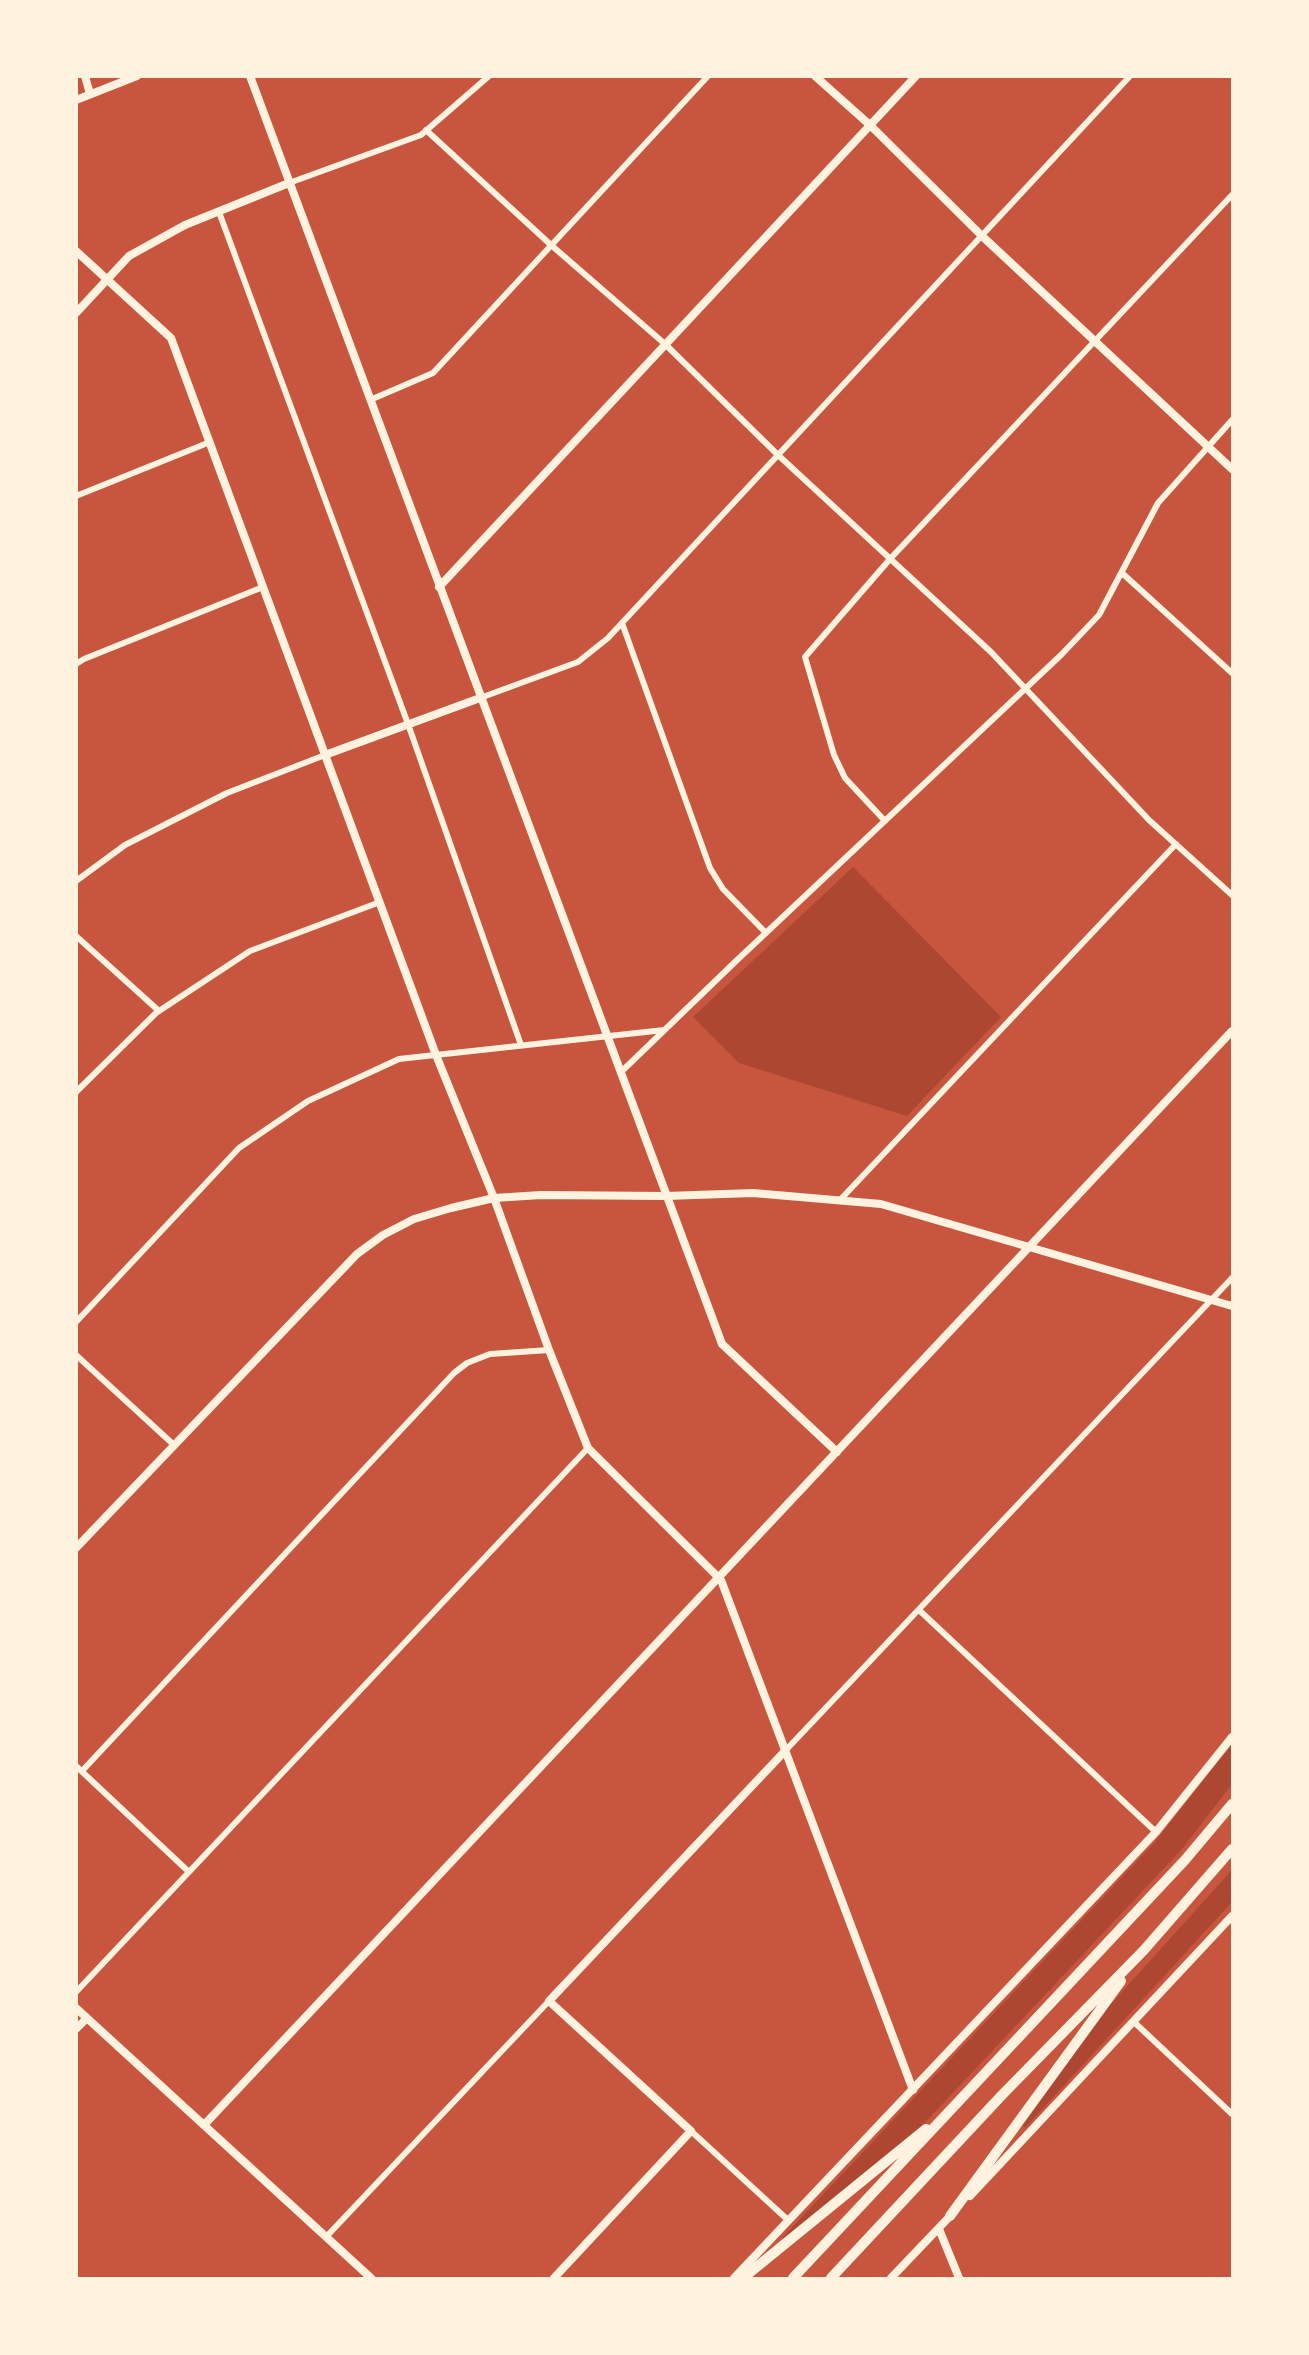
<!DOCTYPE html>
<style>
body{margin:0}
#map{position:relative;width:1309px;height:2355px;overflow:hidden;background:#c8553d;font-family:"Roboto Serif",serif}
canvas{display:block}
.frame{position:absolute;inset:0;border:78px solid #fff3e0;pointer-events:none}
</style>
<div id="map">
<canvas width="1309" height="2355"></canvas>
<div class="frame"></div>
</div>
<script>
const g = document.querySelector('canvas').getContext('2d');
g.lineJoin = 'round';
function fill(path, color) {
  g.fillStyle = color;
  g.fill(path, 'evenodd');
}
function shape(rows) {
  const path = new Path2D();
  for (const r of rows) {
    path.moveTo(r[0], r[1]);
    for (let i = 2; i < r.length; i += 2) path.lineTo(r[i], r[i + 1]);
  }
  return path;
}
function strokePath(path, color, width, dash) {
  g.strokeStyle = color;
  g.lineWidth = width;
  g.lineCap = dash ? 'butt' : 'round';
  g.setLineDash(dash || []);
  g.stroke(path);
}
const green = shape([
 [853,867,1001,1017,907,1116,739,1063,693,1017],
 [1232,1744,1232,1784,1183,1848,918,2130,785,2241,783,2237,1155,1842],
 [1232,1870,1232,1902,1025,2128,1022,2124,1111,2004]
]);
const minor = shape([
 [426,130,551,245,665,344,778,455,991,652,1149,820,1232,895],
 [289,183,421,135,489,76],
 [219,212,408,724,521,1045],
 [370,400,433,373,708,76],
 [76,496,210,442],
 [1122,573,1232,673],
 [622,623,710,868,723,889,766,933],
 [76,664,84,659,263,587],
 [480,698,578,662,608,638,1130,76],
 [885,821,845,778,834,755,805,657,890,559,1232,195],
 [76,881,125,845,227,793,325,755],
 [76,936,159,1011],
 [620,1073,735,962,1061,655,1099,615,1158,503,1232,420],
 [76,1092,156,1013,250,951,380,902],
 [840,1200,1176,844],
 [76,1322,239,1148,308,1101,399,1059,664,1030],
 [76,1355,174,1445],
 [919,1610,1156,1832],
 [785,1751,1232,1278],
 [76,1766,189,1872],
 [82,1771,454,1373,467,1363,490,1354,549,1350],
 [76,1992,588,1448],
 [1134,2022,1232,2114],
 [691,2131,789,2221],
 [326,2237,549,2001]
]);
const tertiary = shape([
 [85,76,90,94],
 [250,76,722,1344,837,1452],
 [815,76,871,126,982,236,1232,469],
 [76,100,137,76],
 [76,313,129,256,185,225,289,183],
 [439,587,916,76],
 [325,755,480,698],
 [76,2029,87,2018],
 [204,2125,1232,1031],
 [554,2278,691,2131,549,2001,785,1751]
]);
const secondary = shape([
 [76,251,171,338,436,1055,494,1198,549,1350,588,1448,721,1580,913,2090],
 [76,1548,357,1254,383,1235,414,1219,451,1208,494,1198,541,1195,666,1196,753,1193,881,1204,1232,1306],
 [76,2008,371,2278],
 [970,2196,1232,1916],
 [939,2229,959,2278],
 [734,2278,1156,1832,1232,1737],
 [891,2278,954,2212]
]);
const motorway = shape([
 [950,2216,1121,1981],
 [743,2278,926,2129],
 [793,2278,1185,1860,1232,1804],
 [831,2278,1002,2095,1144,1950,1232,1849]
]);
fill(green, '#ae4732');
strokePath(minor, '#fff3e0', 6);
strokePath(tertiary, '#fff3e0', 8);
strokePath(secondary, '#fff3e0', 8);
strokePath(motorway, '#fff3e0', 10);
</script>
